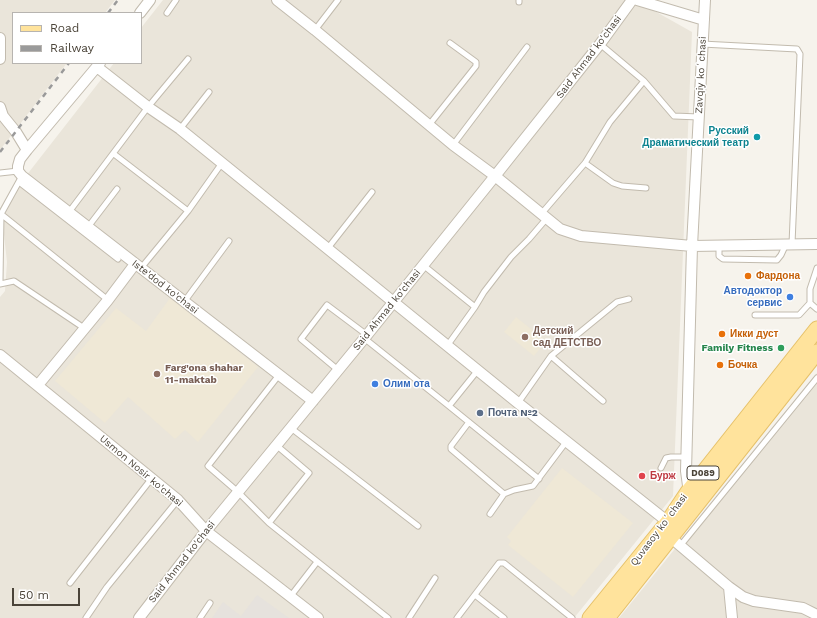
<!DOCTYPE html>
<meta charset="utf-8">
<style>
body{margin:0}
#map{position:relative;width:817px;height:618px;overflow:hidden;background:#f6f3ec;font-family:"Work Sans",sans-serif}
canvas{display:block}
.legend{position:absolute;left:12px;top:12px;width:130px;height:52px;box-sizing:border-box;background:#fff;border:1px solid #b7b4b0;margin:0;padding:5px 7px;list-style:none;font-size:12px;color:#4b4439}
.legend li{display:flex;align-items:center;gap:8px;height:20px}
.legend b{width:20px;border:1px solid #b7b4b0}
.scale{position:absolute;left:12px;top:588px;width:68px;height:18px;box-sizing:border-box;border:2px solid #4b4439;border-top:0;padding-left:5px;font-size:12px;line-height:14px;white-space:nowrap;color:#4b4439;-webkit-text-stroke:3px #fff;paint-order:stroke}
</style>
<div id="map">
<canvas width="817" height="618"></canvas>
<ul class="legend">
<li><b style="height:5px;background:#ffe39c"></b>Road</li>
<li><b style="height:5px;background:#9a9a9a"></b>Railway</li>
</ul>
<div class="scale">50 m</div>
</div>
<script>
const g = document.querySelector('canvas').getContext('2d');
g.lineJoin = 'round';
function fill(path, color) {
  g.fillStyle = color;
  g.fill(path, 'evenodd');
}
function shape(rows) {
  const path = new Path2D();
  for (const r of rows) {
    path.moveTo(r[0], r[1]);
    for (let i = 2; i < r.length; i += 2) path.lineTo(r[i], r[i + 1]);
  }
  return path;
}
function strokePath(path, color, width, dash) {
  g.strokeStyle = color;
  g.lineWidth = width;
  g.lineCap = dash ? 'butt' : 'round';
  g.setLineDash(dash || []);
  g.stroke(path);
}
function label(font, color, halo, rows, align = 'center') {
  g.font = font + ' "Work Sans",sans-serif';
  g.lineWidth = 3;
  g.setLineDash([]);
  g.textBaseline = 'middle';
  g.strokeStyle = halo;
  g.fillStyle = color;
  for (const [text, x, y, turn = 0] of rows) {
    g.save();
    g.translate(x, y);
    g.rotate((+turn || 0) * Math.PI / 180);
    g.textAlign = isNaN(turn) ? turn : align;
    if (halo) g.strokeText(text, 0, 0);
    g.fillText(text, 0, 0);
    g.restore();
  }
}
const residential = shape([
 [0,0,115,0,105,13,13,13,13,63,67,63,0,150],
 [163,0,635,0,692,32,673,496,574,618,0,618,0,297,5,291,7,262,1,208,114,63,141,63,141,28],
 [817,373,817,618,619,618]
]);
const industrial = shape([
 [257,595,289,618,212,618,223,602,241,616]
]);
const education = shape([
 [170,298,258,367,198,442,185,430,175,439,128,397,105,423,55,381,116,308,146,331],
 [516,317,546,341,534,356,504,332],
 [562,468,633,523,573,597,508,545,511,541,507,537]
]);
const lane = shape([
 [519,2,519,0],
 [167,13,176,0],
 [315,30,338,0],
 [600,44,644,81,674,116,699,117],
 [702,44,797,49,800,54,792,244],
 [429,125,476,66,476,62,450,43],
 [180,129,209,92],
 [453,145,527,47],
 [114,154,188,211],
 [585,163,613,183,622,186,646,188],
 [0,173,18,171],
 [22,176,1,214,108,300],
 [19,182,118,259],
 [69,212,148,107,188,59],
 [542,213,585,163,610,122,644,81],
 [88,227,117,189],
 [719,246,719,256,723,259,777,260,781,255,786,244],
 [328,248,372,192],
 [423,265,475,307,484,292,511,257,529,239,547,218],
 [141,268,188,211,222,163],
 [817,268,810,289,810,303,817,309],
 [0,281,1,214],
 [0,284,14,281,84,328],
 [184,302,229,241],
 [755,315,799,315,810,303],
 [364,338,449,406,478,370],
 [447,346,475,307],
 [551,356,603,401],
 [338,370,301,339,327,305,367,335],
 [518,403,551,356,617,302,629,299],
 [449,406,539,479],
 [469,422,451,446,451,449,504,494],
 [291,428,418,526],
 [276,445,309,473,269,523,238,492,208,466,279,375],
 [661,468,666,458,671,457,686,457],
 [490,514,504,494,514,490,533,486,566,442],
 [269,523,388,618],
 [680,546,817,378],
 [70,583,152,478],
 [475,595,504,618],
 [290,597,317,562],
 [86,618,107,587,178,500],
 [200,618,210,603],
 [409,618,435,578],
 [457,618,499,563,504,563,572,618]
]);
const street = shape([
 [277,0,315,30,453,145,495,176,560,229,581,236,692,246,817,244],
 [637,0,704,20],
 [140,13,150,0],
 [0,38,0,59],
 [100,63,27,150,20,159,18,166,18,171,22,176,313,401],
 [97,67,148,107,180,129,222,163,518,403,668,522,670,537,729,587,732,618],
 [0,107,3,116,16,132,27,150],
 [0,355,178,500,206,531,318,618],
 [38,385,108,300,135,264],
 [689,493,686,471,692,246,705,0],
 [729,587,743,597,754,601,803,608,817,615],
 [139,618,206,531,367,335,495,176,600,44,632,0]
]);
const primary = shape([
 [590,618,668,522,688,492,817,329],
 [607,618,817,352]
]);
const rail = shape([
 [108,13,118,0],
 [0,152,69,63]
]);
const markers = [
 [757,137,4,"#0f9aa8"],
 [748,276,4,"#e8710a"],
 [790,297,4,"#3f7fe0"],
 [722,334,4,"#e8710a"],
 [525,337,4,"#8d6e63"],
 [781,348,4,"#2e9e5b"],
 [720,365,4,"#e8710a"],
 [157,374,4,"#8d6e63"],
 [375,384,4,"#3f7fe0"],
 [480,413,4,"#5c6f8a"],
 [642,476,4,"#e0444e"]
];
const shields = [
 [703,473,32]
];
const shieldNames = [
 ["D089",703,473]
];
const streetNames = [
 ["Said Ahmad ko'chasi",589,57,-53],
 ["Zavqiy koʻchasi",701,75,-87],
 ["Iste'dod ko'chasi",165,287,38],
 ["Said Ahmad ko'chasi",387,310,-51],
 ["Usmon Nosir ko'chasi",141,471,40],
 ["Quvasoy koʻchasi",659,530,-53],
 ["Said Ahmad ko'chasi",182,562,-52]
];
const cultureNames = [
 ["Русский",749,131],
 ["Драматический театр",749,143]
];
const foodNames = [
 ["Фардона",756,276],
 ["Икки дуст",730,334],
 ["Бочка",728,365]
];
const shopNames = [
 ["Автодоктор",782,291],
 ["сервис",782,303],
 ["Олим ота",383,384,"left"]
];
const educationNames = [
 ["Детский",533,331],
 ["сад ДЕТСТВО",533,343],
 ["Farg'ona shahar",165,368],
 ["11-maktab",165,380]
];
const leisureNames = [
 ["Family Fitness",773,348]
];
const serviceNames = [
 ["Почта №2",488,413]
];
const healthNames = [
 ["Бурж",650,476]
];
fill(residential, '#eae5da');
fill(industrial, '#e6e2dd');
fill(education, '#efe8d6');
strokePath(lane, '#c2bbae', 7);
strokePath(street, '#c2bbae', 12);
strokePath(primary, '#e6c16a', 17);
strokePath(lane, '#fff', 5);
strokePath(street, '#fff', 10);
strokePath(primary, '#ffe39c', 15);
strokePath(rail, '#9a9a9a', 2.5, [5, 5]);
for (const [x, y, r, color] of markers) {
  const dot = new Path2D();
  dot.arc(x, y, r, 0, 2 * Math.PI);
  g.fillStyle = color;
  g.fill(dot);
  strokePath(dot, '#fff', 1.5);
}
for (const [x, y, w] of shields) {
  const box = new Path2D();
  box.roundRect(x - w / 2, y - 7, w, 14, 3);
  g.fillStyle = '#fff';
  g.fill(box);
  strokePath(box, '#4b4439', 1);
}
label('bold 9px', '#4b4439', null, shieldNames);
label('10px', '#4b4439', '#fff', streetNames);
label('bold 10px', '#0d838f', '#fff', cultureNames, 'right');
label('bold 10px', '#c56008', '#fff', foodNames, 'left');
label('bold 10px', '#366cbe', '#fff', shopNames, 'right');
label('bold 10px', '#785e54', '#fff', educationNames, 'left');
label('bold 10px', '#27864d', '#fff', leisureNames, 'right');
label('bold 10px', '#4e5e75', '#fff', serviceNames, 'left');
label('bold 10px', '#be3a42', '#fff', healthNames, 'left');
</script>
